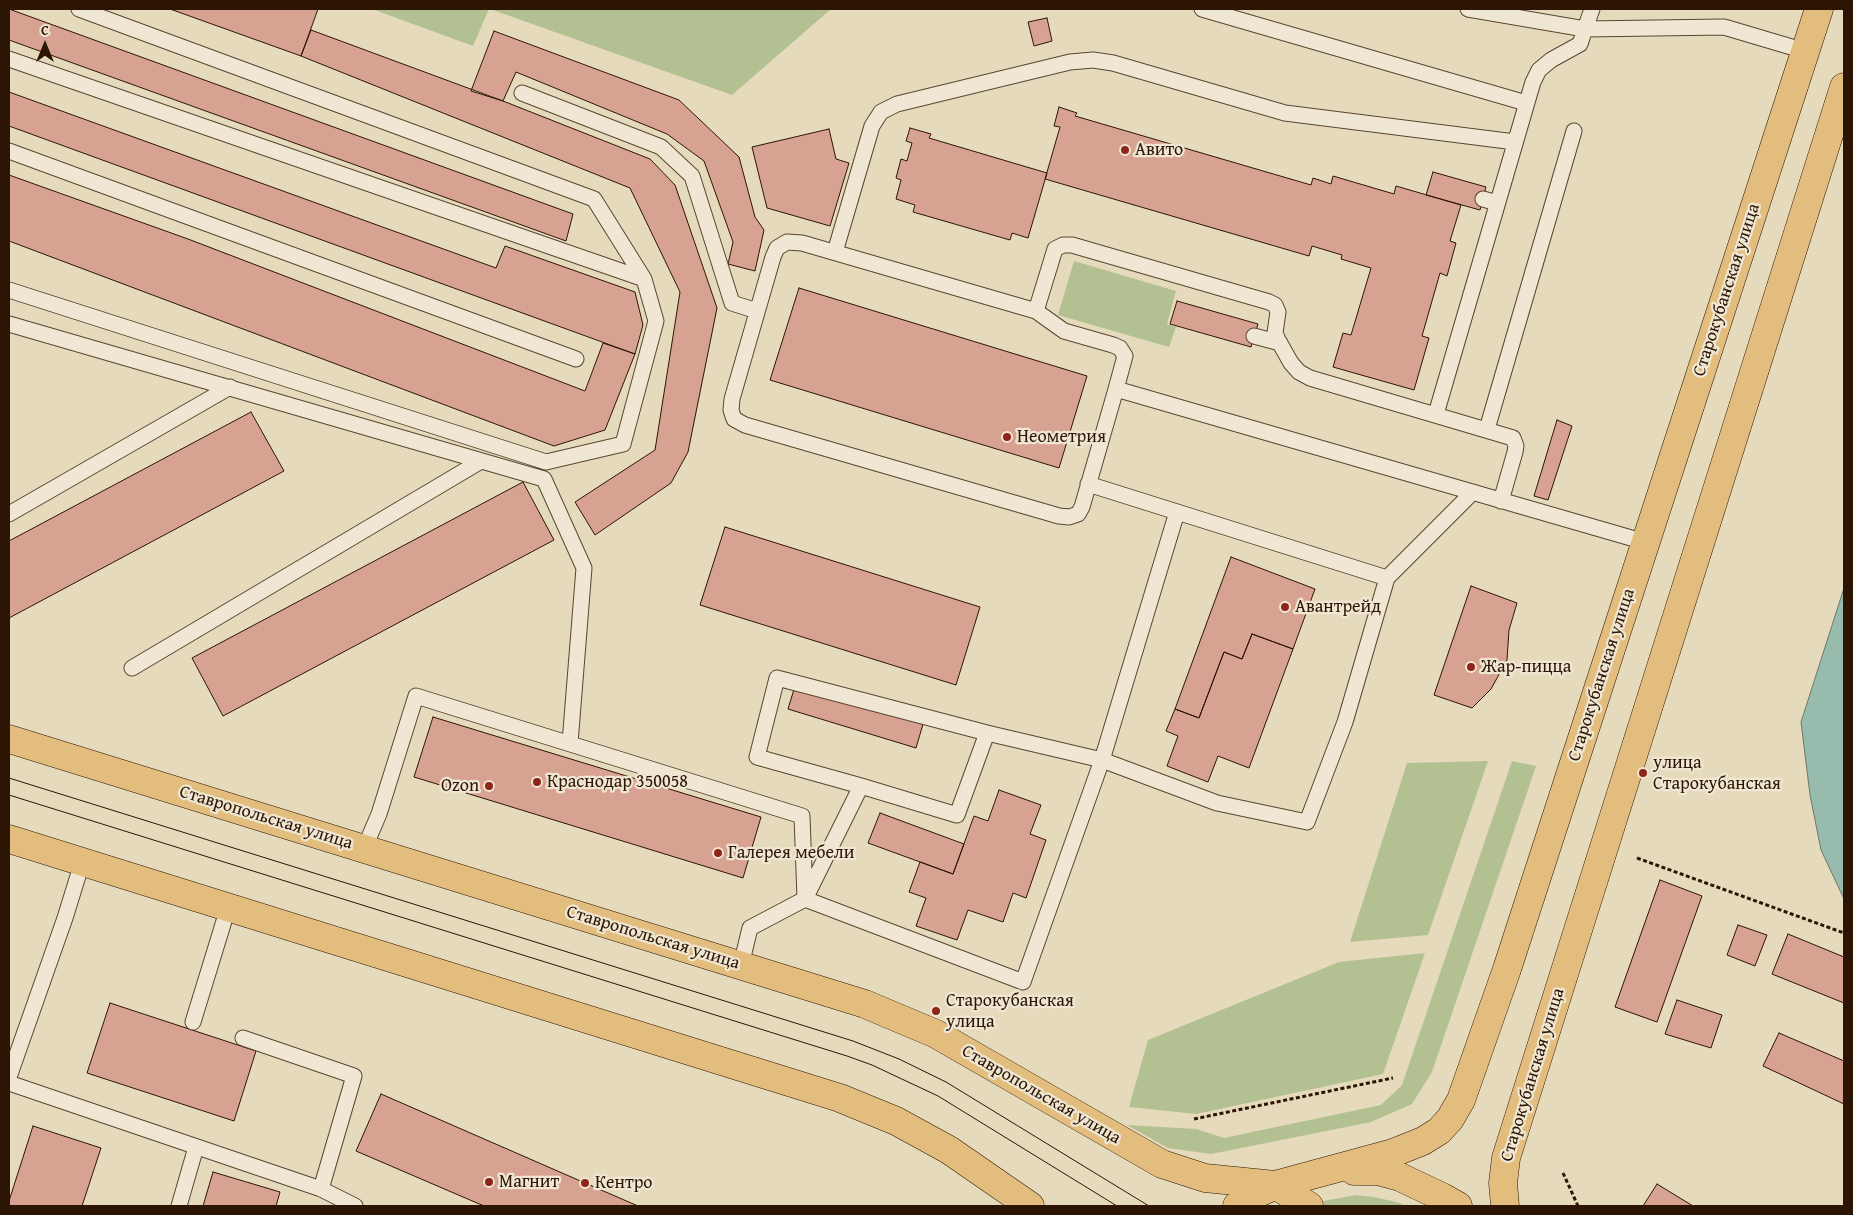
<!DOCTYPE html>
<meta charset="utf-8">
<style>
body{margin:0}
#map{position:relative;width:1853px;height:1215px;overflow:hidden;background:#e6dabc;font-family:"Gentium Book Plus",serif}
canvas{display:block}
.frame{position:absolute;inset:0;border:10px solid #2c1502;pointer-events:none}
.north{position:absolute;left:20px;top:20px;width:50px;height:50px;-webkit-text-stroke:4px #efe7d3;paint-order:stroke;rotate:0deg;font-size:14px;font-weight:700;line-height:20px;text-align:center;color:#2c1502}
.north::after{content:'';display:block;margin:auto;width:18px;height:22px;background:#2c1502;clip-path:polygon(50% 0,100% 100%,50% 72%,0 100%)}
</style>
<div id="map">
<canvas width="1853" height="1215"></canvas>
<div class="frame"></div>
<div class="north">С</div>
</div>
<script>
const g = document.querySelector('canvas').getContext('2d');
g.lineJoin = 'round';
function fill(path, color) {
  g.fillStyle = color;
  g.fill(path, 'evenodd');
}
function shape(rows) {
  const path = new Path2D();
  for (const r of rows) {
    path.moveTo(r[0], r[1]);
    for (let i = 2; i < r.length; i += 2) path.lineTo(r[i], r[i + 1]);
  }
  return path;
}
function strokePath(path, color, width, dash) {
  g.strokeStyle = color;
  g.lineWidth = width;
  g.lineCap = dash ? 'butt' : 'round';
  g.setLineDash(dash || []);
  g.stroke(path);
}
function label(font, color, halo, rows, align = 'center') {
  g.font = font + ' "Gentium Book Plus",serif';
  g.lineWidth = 4.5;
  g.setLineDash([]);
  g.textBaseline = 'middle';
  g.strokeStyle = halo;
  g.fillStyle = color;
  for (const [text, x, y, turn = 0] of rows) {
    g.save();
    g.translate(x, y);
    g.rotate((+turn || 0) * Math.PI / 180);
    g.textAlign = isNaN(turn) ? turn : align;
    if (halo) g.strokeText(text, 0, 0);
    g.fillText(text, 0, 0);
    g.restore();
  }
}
const green = shape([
 [372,9,489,9,473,46],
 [490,9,831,9,732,95],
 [1074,261,1176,291,1167,324,1176,327,1169,347,1058,315],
 [1488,761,1428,935,1350,942,1407,763],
 [1512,761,1536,766,1432,1072,1412,1104,1371,1122,1211,1154,1168,1148,1127,1125,1196,1129,1224,1138,1381,1105,1402,1085],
 [1425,953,1383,1074,1196,1114,1129,1107,1148,1040,1339,962],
 [1356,1195,1374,1197,1396,1202,1407,1206,1325,1206,1318,1202]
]);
const water = shape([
 [1844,588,1844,899,1821,850,1810,795,1801,722,1844,588]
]);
const building = shape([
 [9,9,573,214,566,241,9,40,9,9],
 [170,9,318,9,301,56,170,9],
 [1047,18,1052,41,1034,46,1028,22,1047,18],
 [311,30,503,101,650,159,675,185,717,308,688,452,671,483,595,535,575,502,655,450,680,292,630,188,301,56,311,30],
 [494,31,679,100,739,157,755,217,764,230,755,271,728,264,733,242,704,161,667,134,516,72,503,101,471,91,494,31],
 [9,92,496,268,505,246,635,292,643,325,635,354,9,126,9,92],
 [1059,107,1077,113,1075,116,1311,185,1313,178,1331,184,1333,176,1394,194,1396,186,1461,205,1450,241,1456,243,1447,276,1440,273,1422,336,1429,338,1414,390,1333,367,1343,333,1351,335,1371,268,1341,259,1342,255,1312,246,1309,256,1045,179,1060,127,1054,126,1059,107],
 [910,128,931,134,929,138,1047,173,1028,238,1012,233,1010,240,913,212,915,205,896,199,901,180,896,178,901,159,907,161,912,143,906,141,910,128],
 [829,129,836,159,849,163,830,226,767,208,752,147,829,129],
 [1433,172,1486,187,1480,210,1426,195,1433,172],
 [9,175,188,239,585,391,603,343,635,354,605,430,554,446,9,241,9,175],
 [799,288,1087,376,1059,468,770,380,799,288],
 [1177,301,1258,324,1251,347,1170,324,1177,301],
 [251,412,284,471,9,618,9,541,251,412],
 [1557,420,1572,426,1548,500,1534,496,1557,420],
 [523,482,554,540,223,716,192,658,523,482],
 [725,527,980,607,956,685,700,605,725,527],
 [1231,557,1315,589,1293,649,1252,634,1242,659,1224,652,1199,718,1175,709,1231,557],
 [1471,586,1517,603,1509,630,1507,660,1491,689,1472,708,1434,695,1471,586],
 [1252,634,1293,649,1249,768,1218,756,1208,782,1167,766,1178,736,1166,731,1175,709,1199,718,1224,652,1242,659,1252,634],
 [795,686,923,724,916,748,788,709,795,686],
 [433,717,761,817,743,878,414,777,433,717],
 [999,790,1041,805,1030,834,1046,840,1026,898,1013,893,1003,922,968,910,957,940,916,926,926,898,909,892,920,862,953,874,974,816,988,821,999,790],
 [880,813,964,844,953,874,868,843,880,813],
 [1660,880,1702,896,1657,1022,1615,1007,1660,880],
 [1738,925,1767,935,1755,966,1727,955,1738,925],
 [1788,934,1844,957,1844,1003,1772,974,1788,934],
 [1677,1000,1722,1015,1711,1048,1665,1034,1677,1000],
 [110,1003,256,1051,234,1121,87,1073,110,1003],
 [1779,1033,1844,1061,1844,1104,1763,1066,1779,1033],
 [381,1094,585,1183,638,1206,484,1206,356,1151,381,1094],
 [33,1126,101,1148,82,1206,9,1206,9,1201,33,1126],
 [213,1172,280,1192,276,1206,203,1206,213,1172],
 [1657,1184,1693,1206,1643,1206,1657,1184]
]);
const path = shape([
 [1637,858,1844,933],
 [1194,1119,1393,1078],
 [1563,1173,1578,1206]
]);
const lane = shape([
 [1202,9,1526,103],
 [1592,9,1585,29,1724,27,1805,51],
 [9,59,644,279],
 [522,93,661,147,692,176,732,303,757,311],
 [9,151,576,359],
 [1483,199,1497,203],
 [835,252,872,126,881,112,897,104,1070,62,1093,60,1113,63,1285,113,1515,142],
 [9,290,546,462,623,444,656,321,644,279,594,199,79,9],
 [1036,311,1055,249,1063,245,1072,245,1269,302,1275,305,1278,312,1275,333,1278,340,1291,363,1299,372,1310,378,1513,438,1516,446,1515,452,1501,501],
 [9,324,544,479,584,568,570,743],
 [1254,336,1280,343],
 [1116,389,1125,356,1120,348,1113,345,1064,331,1036,311,802,243,787,242,777,248,773,257,732,399,731,410,734,419,745,425,1059,516,1069,517,1078,514,1082,507,1116,389,1645,542],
 [1436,414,1533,82,1539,70,1551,60,1580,44,1585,29,1468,9],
 [1487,429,1574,131],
 [1088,484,1387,578],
 [9,514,230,387],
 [132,668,481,461],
 [987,733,957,815,861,786,757,757,777,678,987,733,1102,760,1217,803,1307,822,1345,722,1387,578,1473,492],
 [364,849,379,814,416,696,802,816,805,899,1023,982,1102,760,1177,512],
 [741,965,750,928,805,899,861,786],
 [193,1022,228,908],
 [243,1038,354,1076,321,1189],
 [9,1077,65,918,82,863],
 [9,1083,321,1189,355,1206],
 [179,1206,196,1147]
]);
const primary = shape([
 [9,739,865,1004,936,1034,1162,1164,1205,1178,1275,1185,1393,1153,1423,1141,1439,1131,1450,1119,1461,1100,1507,969,1819,9],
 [9,839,840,1098,896,1121,949,1150,1030,1206],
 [1354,1171,1378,1171,1400,1177,1442,1197,1458,1206],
 [1275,1185,1309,1206],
 [1237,1206,1252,1196,1278,1184],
 [1505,1206,1503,1183,1506,1158,1844,87]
]);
const tram = shape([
 [9,778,853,1041,899,1059,946,1082,1149,1206],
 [9,795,847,1056,872,1065,938,1096,1117,1206]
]);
const markers = [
 [1125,150,5,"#8f2418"],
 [1007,437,5,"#8f2418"],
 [1285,607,5,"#8f2418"],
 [1471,667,5,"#8f2418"],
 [1643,773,5,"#8f2418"],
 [537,782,5,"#8f2418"],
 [489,786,5,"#8f2418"],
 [718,853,5,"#8f2418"],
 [936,1011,5,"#8f2418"],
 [489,1182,5,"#8f2418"],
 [585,1183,5,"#8f2418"]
];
const poiNames = [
 ["Авито",1135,150],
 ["Неометрия",1017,437],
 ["Авантрейд",1295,607],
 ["Жар-пицца",1481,667],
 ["улица",1653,763],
 ["Старокубанская",1653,784],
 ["Краснодар 350058",547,782],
 ["Ozon",479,786,"right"],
 ["Галерея мебели",728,853],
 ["Старокубанская",946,1001],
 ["улица",946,1022],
 ["Магнит",499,1182],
 ["Кентро",595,1183]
];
const streetNames = [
 ["Старокубанская улица",1727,290,-72],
 ["Старокубанская улица",1602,675,-72],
 ["Ставропольская улица",266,818,17],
 ["Ставропольская улица",653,938,17],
 ["Старокубанская улица",1533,1075,-73],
 ["Ставропольская улица",1041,1095,30]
];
fill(green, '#b3c092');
fill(water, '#97bbac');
strokePath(water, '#6c7968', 1);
fill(building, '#d8a292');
strokePath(building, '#2c1502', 1);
strokePath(lane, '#5a4630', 17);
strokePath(primary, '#2c1502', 29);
strokePath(path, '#2c1502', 3, [4, 2.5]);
strokePath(lane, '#efe7d3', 15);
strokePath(primary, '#e3bd7e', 28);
strokePath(tram, '#2c1502', 1);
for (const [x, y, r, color] of markers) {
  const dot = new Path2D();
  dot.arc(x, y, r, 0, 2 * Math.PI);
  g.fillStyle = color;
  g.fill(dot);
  strokePath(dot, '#efe7d3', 2);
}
label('18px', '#2c1502', '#efe7d3', poiNames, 'left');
label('18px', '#2c1502', '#efe7d3', streetNames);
</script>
